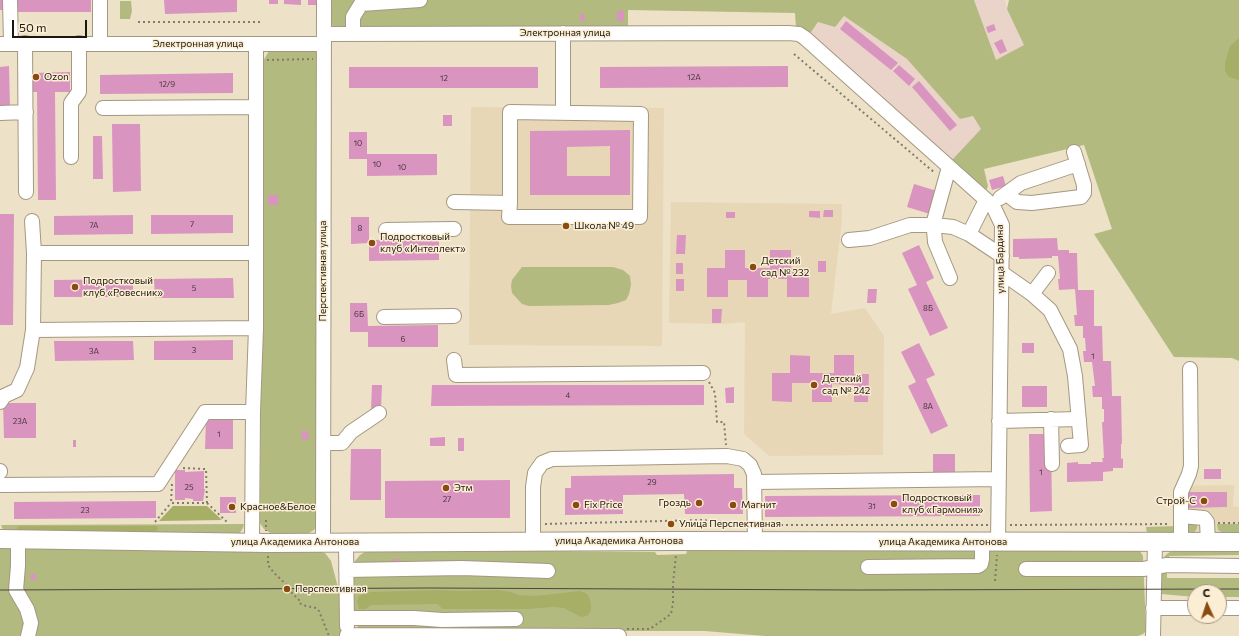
<!DOCTYPE html>
<meta charset="utf-8">
<style>
body{margin:0}
#map{position:relative;width:1239px;height:636px;overflow:hidden;background:#ede1c7;font-family:Commissioner,sans-serif}
canvas{display:block}
.north{position:absolute;left:1187px;top:584px;width:40px;height:40px;box-sizing:border-box;background:#fbeed4;border:1px solid #a29885;border-radius:50%;rotate:357deg;font-size:11px;font-weight:700;line-height:16px;text-align:center;color:#1c170e}
.north::after{content:'';display:block;margin:auto;width:14px;height:18px;background:#894b0f;clip-path:polygon(50% 0,100% 100%,50% 72%,0 100%)}
.scale{position:absolute;left:12px;top:20px;width:75px;height:18px;box-sizing:border-box;border:2px solid #1c170e;border-top:0;padding-left:5px;font-size:12px;line-height:14px;white-space:nowrap;color:#1c170e;-webkit-text-stroke:3px #fbeed4;paint-order:stroke}
</style>
<div id="map">
<canvas width="1239" height="636"></canvas>
<div class="north">С</div>
<div class="scale">50 m</div>
</div>
<script>
const g = document.querySelector('canvas').getContext('2d');
g.lineJoin = 'round';
function fill(path, color) {
  g.fillStyle = color;
  g.fill(path, 'evenodd');
}
function shape(rows) {
  const path = new Path2D();
  for (const r of rows) {
    path.moveTo(r[0], r[1]);
    for (let i = 2; i < r.length; i += 2) path.lineTo(r[i], r[i + 1]);
  }
  return path;
}
function strokePath(path, color, width, dash) {
  g.strokeStyle = color;
  g.lineWidth = width;
  g.lineCap = dash ? 'butt' : 'round';
  g.setLineDash(dash || []);
  g.stroke(path);
}
function label(font, color, halo, rows, align = 'center') {
  g.font = font + ' Commissioner,sans-serif';
  g.lineWidth = 3;
  g.setLineDash([]);
  g.textBaseline = 'middle';
  g.strokeStyle = halo;
  g.fillStyle = color;
  for (const [text, x, y, turn = 0] of rows) {
    g.save();
    g.translate(x, y);
    g.rotate((+turn || 0) * Math.PI / 180);
    g.textAlign = isNaN(turn) ? turn : align;
    if (halo) g.strokeText(text, 0, 0);
    g.fillText(text, 0, 0);
    g.restore();
  }
}
const built = shape([
 [471,107,664,108,662,346,469,345],
 [671,202,842,204,842,220,831,314,865,308,884,336,883,455,769,456,744,434,745,322,721,324,669,323],
 [1234,485,1233,506,1239,507,1239,533,1173,533,1176,486]
]);
const industrial = shape([
 [974,0,1005,0,1007,9,1025,45,996,60],
 [844,16,907,59,960,119,973,116,982,129,952,160,809,35,818,22]
]);
const green = shape([
 [328,0,974,0,996,60,1024,45,1007,9,1009,0,1239,0,1239,361,1232,358,1174,357,1094,234,1112,229,1084,145,984,169,988,186,986,191,952,160,981,129,973,116,960,119,907,59,844,16,835,27,818,22,809,35,796,28,795,13,628,10,628,28,340,28,331,25],
 [120,1,131,1,132,11,130,19,120,19],
 [276,48,314,49,317,53,318,523,314,530,307,534,274,535,264,529,260,523,263,71,263,61,269,51],
 [522,267,613,267,623,270,630,276,631,285,629,294,626,300,618,303,609,305,529,306,522,304,512,293,511,286,512,280],
 [244,524,243,528,239,534,226,536,224,533,198,533,194,536,4,532,1,525],
 [1188,524,1197,525,1197,528,1194,533,1189,534,1187,531,1186,525],
 [1217,524,1239,524,1239,533,1223,533,1218,530],
 [1176,526,1177,530,1173,533,1147,534,1146,527],
 [0,549,133,549,316,551,325,553,331,561,340,595,342,636,0,636],
 [1239,549,1239,555,1169,556,1169,558,1164,557,1168,553,1175,550],
 [539,551,655,552,657,555,686,554,687,551,1140,551,1143,556,1146,631,1143,634,1138,636,765,636,705,631,365,631,361,630,356,625,353,618,352,581,355,561,360,555,365,552],
 [1167,569,1167,578,1239,578,1239,597,1219,597,1219,592,1195,592,1195,597,1161,594,1159,592,1159,574]
]);
const forest = shape([
 [1239,38,1239,80,1229,77,1225,71,1225,63,1230,46],
 [173,506,207,506,222,520,159,521],
 [20,526,157,526,158,529,155,533,17,530,17,527],
 [439,590,460,591,498,590,511,592,519,595,535,596,580,591,586,593,589,597,591,603,591,611,587,616,581,617,564,608,553,607,527,609,443,609,437,604,371,605,366,609,359,609,357,601,359,596,363,594,371,592]
]);
const building = shape([
 [0,0,7,0,7,10,0,10],
 [17,0,91,0,91,12,17,12],
 [164,0,237,0,237,12,165,14],
 [269,0,278,0,278,4,269,4],
 [284,0,301,0,301,5,284,4],
 [308,0,317,0,317,5,308,5],
 [617,11,624,11,624,21,617,21],
 [580,14,584,14,585,21,580,21],
 [846,21,898,63,891,70,840,29],
 [994,24,996,30,988,33,986,27],
 [1002,39,1007,51,1000,54,994,43],
 [899,65,915,79,909,86,893,71],
 [9,66,10,107,0,108,0,67],
 [788,66,788,87,600,88,600,67],
 [349,67,538,67,538,88,349,88],
 [70,72,70,92,55,92,56,200,38,200,37,92,32,92,32,73],
 [233,73,233,93,100,94,100,75],
 [919,81,957,125,950,131,912,87],
 [443,115,452,115,452,126,443,126],
 [112,124,140,124,141,191,113,192],
 [630,130,630,195,530,195,530,131],
 [610,146,610,176,567,176,567,147],
 [349,132,367,132,367,154,437,154,437,175,367,176,367,159,349,159],
 [93,136,102,136,103,179,93,179],
 [1003,176,1006,186,992,190,989,180],
 [914,184,937,191,930,214,907,207],
 [268,195,278,195,278,205,268,205],
 [824,210,833,210,833,217,823,217],
 [809,211,820,211,820,218,809,217],
 [726,212,735,212,735,218,726,218],
 [0,214,14,214,13,325,0,325],
 [133,215,133,234,54,235,54,216],
 [151,215,233,215,233,233,151,234],
 [351,217,369,217,369,240,439,239,439,260,369,261,369,243,351,244],
 [677,235,686,235,685,254,676,254],
 [1057,238,1058,250,1069,250,1069,253,1077,253,1078,290,1094,290,1094,326,1102,326,1103,361,1111,361,1112,396,1121,396,1122,444,1121,444,1121,459,1123,458,1123,468,1113,468,1113,471,1103,472,1103,481,1067,482,1067,463,1078,462,1078,464,1091,464,1091,462,1103,462,1102,458,1104,458,1102,422,1104,422,1104,409,1102,409,1102,397,1093,397,1092,386,1095,386,1092,362,1084,362,1083,351,1086,351,1085,338,1083,338,1083,326,1075,326,1074,315,1077,315,1075,289,1059,290,1058,279,1060,279,1058,256,1052,256,1052,258,1019,259,1019,257,1013,257,1013,239],
 [919,245,934,278,926,282,948,328,930,336,908,289,917,285,902,253],
 [725,250,745,250,745,268,770,268,770,250,791,250,791,268,809,268,809,297,787,297,787,279,768,279,768,297,747,297,747,280,728,280,728,297,707,297,707,268,725,268],
 [818,261,826,261,826,272,818,272],
 [676,263,683,263,683,274,676,274],
 [233,278,234,298,155,298,154,279],
 [133,279,133,297,54,297,54,280],
 [676,279,684,279,684,291,676,291],
 [868,289,877,289,876,303,867,303],
 [350,303,367,303,368,326,438,325,438,347,368,347,368,332,350,332],
 [712,309,722,309,721,323,712,323],
 [233,340,233,360,154,360,154,341],
 [54,341,133,341,134,360,55,361],
 [919,343,935,375,926,379,948,426,931,434,908,386,916,382,901,352],
 [1022,343,1034,343,1034,353,1022,353],
 [790,355,810,356,810,373,834,373,834,355,854,355,854,374,869,374,868,402,854,402,854,385,832,384,832,402,812,402,812,383,792,383,792,402,772,401,772,373,790,373],
 [372,385,382,385,381,409,371,409],
 [432,385,704,385,704,405,431,406],
 [1022,386,1047,386,1047,407,1022,407],
 [734,387,734,403,726,403,725,388],
 [3,403,36,403,36,438,4,438],
 [206,419,233,419,233,449,205,449],
 [301,431,308,431,309,439,302,440],
 [1029,434,1051,434,1052,511,1030,512],
 [445,437,445,446,430,446,430,438],
 [458,438,464,438,464,451,458,451],
 [73,440,76,440,76,447,73,447],
 [351,449,381,449,381,500,350,500],
 [933,454,955,454,955,475,933,475],
 [1204,469,1221,469,1221,479,1204,479],
 [175,470,185,470,185,472,204,471,204,489,205,489,203,501,193,501,193,499,185,498,185,500,175,500],
 [734,474,734,488,742,488,743,514,685,514,684,494,623,495,623,514,565,515,565,488,571,488,571,476],
 [510,480,510,518,385,518,385,481],
 [1183,492,1227,492,1227,507,1184,508],
 [980,495,980,516,765,517,765,496],
 [220,497,236,497,236,513,220,513],
 [156,501,156,518,14,519,14,502],
 [392,559,399,559,399,567,392,567],
 [30,574,36,574,36,580,31,580]
]);
const path = shape([
 [138,22,260,22],
 [794,54,935,173],
 [267,60,313,59],
 [709,382,715,393,717,422,724,422,726,445],
 [172,484,171,503,207,503,206,469,182,468],
 [207,503,227,522],
 [266,520,266,531],
 [155,522,171,503],
 [1218,523,1239,523],
 [545,524,701,520,744,524],
 [766,525,988,525],
 [1010,525,1170,524],
 [268,556,268,565,274,573,290,588,292,593,299,600,299,603,306,606,316,608,319,611,329,636],
 [995,581,997,555],
 [627,629,650,629,671,614,673,603,673,584,676,555]
]);
const minor = shape([
 [10,0,11,43],
 [100,0,100,44],
 [563,33,563,113],
 [324,34,788,33,799,34,805,38,993,206,1002,225,998,542],
 [353,34,353,17,361,4,420,0],
 [25,43,26,192],
 [0,44,324,44],
 [103,108,256,107],
 [0,113,26,112],
 [71,157,71,103,79,92,79,43],
 [949,167,934,221,934,230,935,242,950,278],
 [1007,194,1017,202,1032,203,1081,197,1084,193,1084,185,1074,152],
 [1000,198,1021,183,1078,164],
 [454,202,510,203,510,112,641,114,640,217,509,217,510,203],
 [386,230,454,229],
 [969,234,986,200],
 [849,240,870,238,910,225,934,225,953,227,969,234,1002,256],
 [34,253,256,253],
 [1002,273,1032,294,1050,310,1070,349,1075,376,1081,445,1068,446],
 [1032,294,1048,273],
 [384,317,454,316],
 [33,330,256,328],
 [454,360,456,375,703,373],
 [0,402,4,396,17,390,27,368,33,330,34,253,32,221],
 [1051,419,1052,464],
 [999,421,1079,419],
 [323,443,342,443,351,432,379,413],
 [0,471,0,472],
 [754,482,999,479],
 [0,485,158,484,205,412,253,412],
 [1181,516,1204,518,1207,522,1208,542],
 [18,539,18,566,16,590,27,609,31,623,28,636],
 [533,541,533,487,535,473,542,463,552,459,727,456,743,459,750,465,754,474,755,542],
 [252,542,253,412,256,328,256,44],
 [1181,542,1181,492,1189,474,1191,466,1190,369],
 [323,543,324,0],
 [346,543,347,626],
 [868,567,978,566,981,564,982,559,982,542],
 [1026,569,1143,569,1167,565,1239,566],
 [346,570,462,568,548,571],
 [1153,608,1195,608],
 [1219,608,1239,608],
 [347,618,414,618,442,620,516,619],
 [347,635,619,636],
 [1153,636,1155,542]
]);
const major = shape([
 [0,539,267,543,673,541,1239,542]
]);
const tram = shape([
 [0,590,427,588,857,590,1239,589]
]);
const markers = [
 [36,77,4,"#894b0f"],
 [566,226,4,"#894b0f"],
 [372,243,4,"#894b0f"],
 [753,267,4,"#894b0f"],
 [75,287,4,"#894b0f"],
 [814,385,4,"#894b0f"],
 [446,488,4,"#894b0f"],
 [1204,501,4,"#894b0f"],
 [699,503,4,"#894b0f"],
 [894,504,4,"#894b0f"],
 [576,505,4,"#894b0f"],
 [733,505,4,"#894b0f"],
 [232,507,4,"#894b0f"],
 [671,524,4,"#894b0f"],
 [287,589,4,"#894b0f"]
];
const numberNames = [
 ["12А",694,77],
 ["12",444,78],
 ["12/9",167,84],
 ["10",358,143],
 ["10",377,164],
 ["10",402,167],
 ["7",192,224],
 ["7А",94,225],
 ["8",360,228],
 ["5",194,288],
 ["8Б",928,308],
 ["6Б",359,314],
 ["6",403,339],
 ["3",194,350],
 ["3А",94,351],
 ["1",1093,356],
 ["4",568,395],
 ["8А",928,406],
 ["23А",20,421],
 ["1",219,434],
 ["1",1041,472],
 ["29",652,482],
 ["25",189,487],
 ["27",447,499],
 ["31",872,506],
 ["23",85,510]
];
const streetNames = [
 ["Электронная улица",565,33],
 ["Электронная улица",198,44],
 ["улица Бардина",1000,259,-91],
 ["Перспективная улица",323,271,-90],
 ["улица Академика Антонова",619,541],
 ["улица Академика Антонова",295,542],
 ["улица Академика Антонова",943,542]
];
const poiNames = [
 ["Ozon",44,77],
 ["Школа № 49",574,226],
 ["Подростковый",380,237],
 ["клуб «Интеллект»",380,249],
 ["Детский",761,261],
 ["сад № 232",761,273],
 ["Подростковый",83,281],
 ["клуб «Ровесник»",83,293],
 ["Детский",822,379],
 ["сад № 242",822,391],
 ["Этм",454,488],
 ["Подростковый",902,498],
 ["клуб «Гармония»",902,510],
 ["Строй-С",1196,501,"right"],
 ["Гроздь",691,503,"right"],
 ["Fix Price",584,505],
 ["Магнит",741,505],
 ["Красное&Белое",240,507],
 ["Улица Перспективная",679,524],
 ["Перспективная",295,589]
];
fill(built, '#e7d7b6');
fill(industrial, '#ead3c8');
fill(green, '#b2ba80');
fill(forest, '#a6af65');
fill(building, '#d995c0');
strokePath(minor, '#a49880', 16);
strokePath(major, '#a49880', 20);
strokePath(path, '#837b6a', 2, [2, 3]);
strokePath(minor, '#fff', 14);
strokePath(major, '#fff', 18);
strokePath(tram, '#4c4639', 1);
for (const [x, y, r, color] of markers) {
  const dot = new Path2D();
  dot.arc(x, y, r, 0, 2 * Math.PI);
  g.fillStyle = color;
  g.fill(dot);
  strokePath(dot, '#fbeed4', 1.5);
}
label('8px', '#4b363a', null, numberNames);
label('10px', '#1c170e', '#fbeed4', streetNames);
label('10px', '#1c170e', '#fbeed4', poiNames, 'left');
</script>
